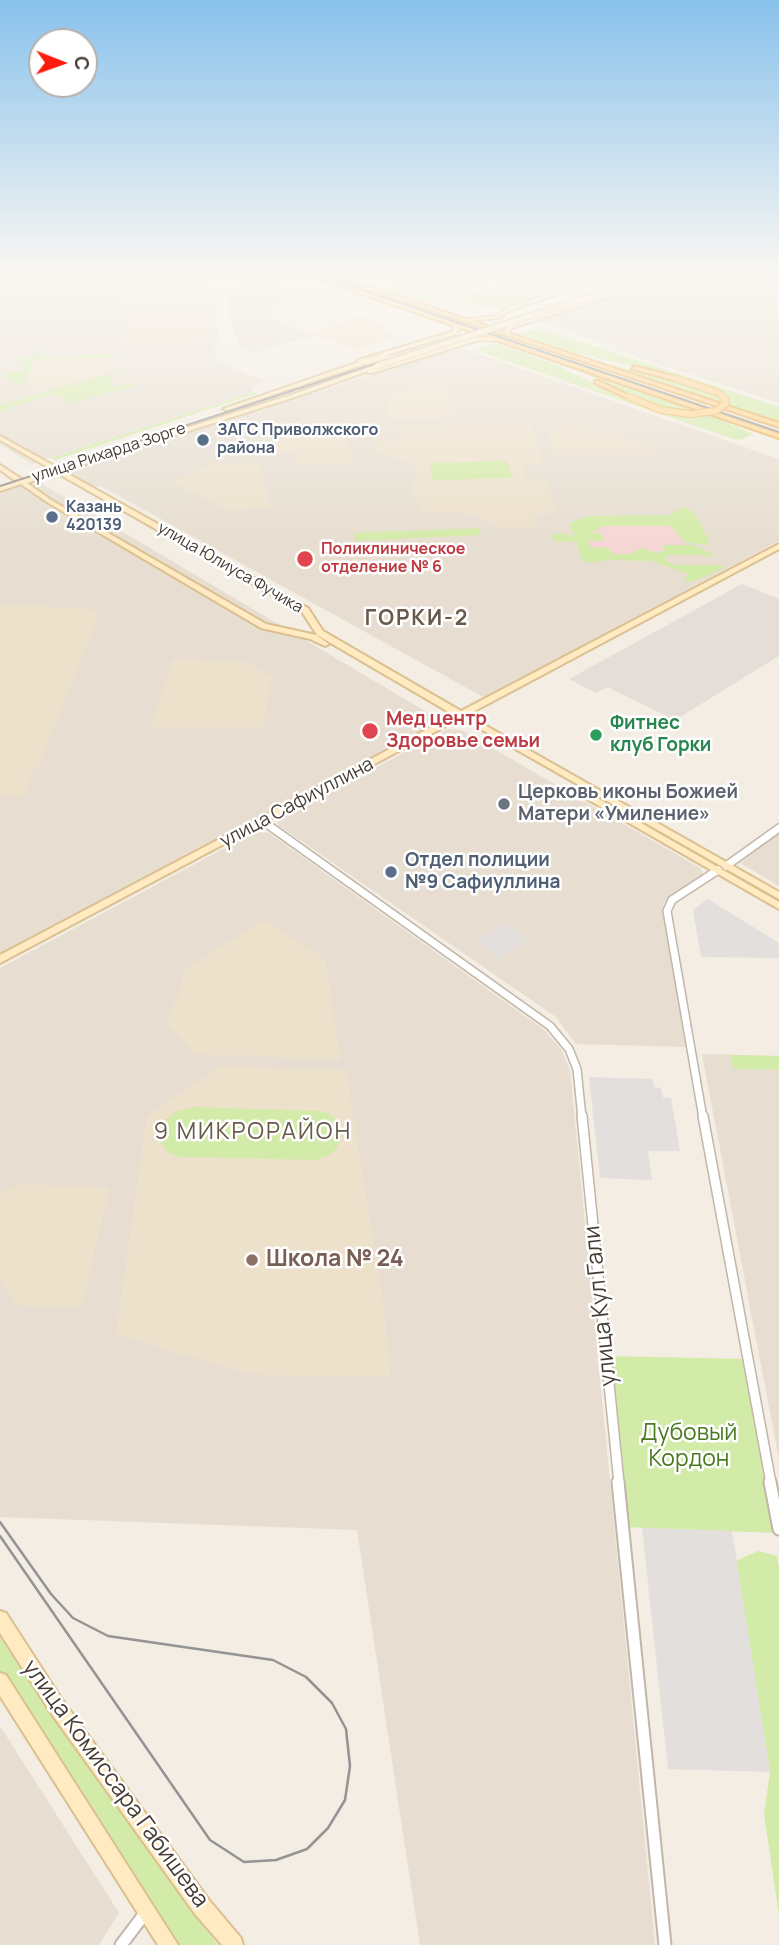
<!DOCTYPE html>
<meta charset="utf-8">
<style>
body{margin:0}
#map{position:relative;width:779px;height:1945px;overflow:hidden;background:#f3ede3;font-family:Manrope,sans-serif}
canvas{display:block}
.north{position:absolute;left:28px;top:28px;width:70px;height:70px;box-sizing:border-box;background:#fff;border:2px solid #b5b1ad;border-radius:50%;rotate:91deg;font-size:19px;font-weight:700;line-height:28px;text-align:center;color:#453c33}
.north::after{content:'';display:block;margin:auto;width:24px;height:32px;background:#ff1c0e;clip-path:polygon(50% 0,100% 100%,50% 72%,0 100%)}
</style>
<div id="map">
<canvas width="779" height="1945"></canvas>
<div class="north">С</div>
</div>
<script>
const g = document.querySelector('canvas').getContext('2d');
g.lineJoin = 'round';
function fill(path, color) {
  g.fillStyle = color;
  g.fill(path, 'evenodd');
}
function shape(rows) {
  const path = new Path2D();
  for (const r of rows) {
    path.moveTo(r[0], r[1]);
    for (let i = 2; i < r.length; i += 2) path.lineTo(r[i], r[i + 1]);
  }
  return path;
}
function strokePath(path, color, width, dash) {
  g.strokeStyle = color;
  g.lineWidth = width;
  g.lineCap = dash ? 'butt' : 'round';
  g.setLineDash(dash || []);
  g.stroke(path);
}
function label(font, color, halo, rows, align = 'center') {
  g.font = font + ' Manrope,sans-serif';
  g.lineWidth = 5;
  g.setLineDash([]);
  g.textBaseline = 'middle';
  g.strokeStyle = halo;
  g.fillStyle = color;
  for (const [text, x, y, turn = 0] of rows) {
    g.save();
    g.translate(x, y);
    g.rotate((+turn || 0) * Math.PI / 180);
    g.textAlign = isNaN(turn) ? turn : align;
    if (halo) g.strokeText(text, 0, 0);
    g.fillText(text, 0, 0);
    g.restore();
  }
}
const residential = shape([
 [0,276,205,276,217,361,263,380,263,383,252,387,253,392,32,464,0,445],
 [389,276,509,276,450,296],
 [658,276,779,276,779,403,615,350,615,347,530,318],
 [263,279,309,296,272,307,283,311,269,316,313,336,252,353,240,348,231,322,225,289],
 [459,347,779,459,779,541,485,698,101,486,95,487,66,471],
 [26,484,42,484,440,720,0,953,0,493],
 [448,729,461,730,700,868,703,873,700,878,663,903,689,1047,576,1044,556,1017,278,825,277,823,282,818],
 [261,832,269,833,543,1029,561,1049,570,1070,655,1945,420,1945,357,1530,0,1517,0,968,253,833],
 [779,833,779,886,740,863],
 [702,1054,779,1056,779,1460],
 [0,1726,119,1913,99,1945,0,1945]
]);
const commercial = shape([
 [362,316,391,326,383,329,386,331,384,332,398,337,354,350,307,333]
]);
const industrial = shape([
 [742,584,779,599,779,656,675,720,607,687,596,693,569,679]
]);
const education = shape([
 [70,276,115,276,114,293,54,295,35,284],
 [214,294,219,342,123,346,126,297],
 [112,354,111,372,44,391,25,382,30,358],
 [446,384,453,415,439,419,387,419,387,396,420,385],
 [530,423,542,463,526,464,525,478,547,479,558,513,534,514,537,527,502,528,466,513,425,513,419,510,411,483,417,483,414,464,376,452,378,441,402,439,400,425],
 [554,423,579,423,635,439,652,446,655,455,555,455,548,431,555,428],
 [330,424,343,424,354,463,297,465,294,453,271,454,268,443],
 [261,462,269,508,228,511,172,481,215,464],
 [0,605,88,608,99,614,38,768,33,770,23,796,0,796],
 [172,659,244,661,272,676,263,728,151,727],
 [265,920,325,959,341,1060,197,1054,166,1023,182,985,184,969],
 [220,1066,346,1070,384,1308,390,1377,274,1376,241,1372,116,1334,147,1116],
 [22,1184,109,1188,82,1308,16,1305,0,1280,0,1193]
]);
const medical = shape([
 [675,521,687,548,587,559,582,523]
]);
const green = shape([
 [523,276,584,276,586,279,492,309,458,299],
 [395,285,411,286,435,295,434,302,412,300,386,290],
 [539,328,779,407,779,422,607,364,672,380,676,376,572,352,519,334],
 [493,343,547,361,625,398,632,395,579,371,709,415,753,434,740,440,733,439,475,350],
 [42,351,41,357,114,354,114,360,107,357,34,360,31,371,27,371,26,383,17,384,3,378,6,373,23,371,23,360,13,361,25,357,34,358,28,356],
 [113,373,112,386,142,383,73,403,54,394,6,409,10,412,0,410,0,405,79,382,76,388,81,382],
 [253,392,258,393,55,460,51,458],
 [507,461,512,478,433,480,430,463],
 [683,506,695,513,709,542,706,545,684,542,671,526,605,526,592,532,601,534,606,540,588,541,590,547,608,548,613,554,630,554,642,548,657,553,664,551,662,545,694,545,714,555,709,558,705,555,665,555,666,561,674,565,722,565,724,568,691,582,684,580,688,574,652,561,612,560,587,563,580,557,577,542,555,541,551,535,560,533,576,536,571,530,570,523,587,516,671,515],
 [479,528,481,535,355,541,354,533],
 [730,1055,779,1056,779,1070,734,1069],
 [195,1107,319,1111,330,1114,338,1121,343,1135,336,1149,327,1156,315,1160,180,1157,169,1153,159,1141,163,1122,177,1111],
 [606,1356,748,1359,777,1533,623,1527],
 [758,1551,777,1556,779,1566,779,1915,764,1814,770,1772,736,1561],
 [0,1633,123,1816,218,1945,178,1945,168,1933,0,1671]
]);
const parking = shape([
 [708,899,779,943,779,958,701,957,693,910],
 [505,924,527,940,498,958,476,942],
 [589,1077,653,1079,654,1087,661,1088,663,1098,671,1098,680,1151,648,1151,652,1180,600,1178],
 [642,1528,732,1531,770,1772,668,1769]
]);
const streetFar3 = shape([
 [262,821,273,829]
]);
const streetFar2 = shape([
 [271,827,550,1026,569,1049,577,1069,582,1118],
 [726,866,779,828],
 [703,1118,667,911,672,900,718,870]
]);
const streetFar1 = shape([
 [582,1116,619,1483],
 [703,1116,771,1483]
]);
const street = shape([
 [618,1482,665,1945],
 [770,1482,779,1529],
 [121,1945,146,1912]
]);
const secondary = shape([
 [618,276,629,276,588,284,510,310,499,318,467,321,465,320,496,316,506,308,585,282,618,276],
 [652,276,658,276,629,290,512,328,508,334,503,333,508,326,625,288,652,276],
 [452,324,456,324,460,329,456,334,367,361,368,363,228,410,223,409,359,362,358,360,452,332,454,329,452,324],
 [477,337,500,339,497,341,479,340,372,373,368,373,368,371,298,396,63,471,308,608,323,631,461,711,779,544,779,549,467,715,779,892,779,899,461,718,0,963,0,955,454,715,317,635,302,612,57,473,27,483,51,500,266,624,316,635,329,644,325,646,310,639,261,628,47,502,21,484,0,491,0,487,17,482,0,470,0,465,23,480,53,470,0,440,0,436,58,468,294,394,375,365,380,366,371,370,477,337],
 [578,787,779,902,779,909,575,792,574,790,578,787],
 [0,1611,6,1613,63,1701,209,1900,241,1938,243,1945,222,1945,195,1914,51,1713,0,1633,0,1611],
 [0,1673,6,1675,178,1945,158,1945,0,1696,0,1673]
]);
const primary = shape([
 [310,276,319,276,779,434,779,438,310,276],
 [339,277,779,423,779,427,339,279,339,277],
 [634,366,676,377,677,378,674,380,632,369,634,366],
 [595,381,599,381,632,397,627,398,595,383,595,381]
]);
const tramFar1 = shape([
 [321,276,779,432],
 [0,486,644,276]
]);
const tram = shape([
 [0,1522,51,1594,73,1618,108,1636,273,1660,306,1677,332,1703,346,1729,350,1766,345,1800,328,1828,307,1849,276,1860,244,1862,210,1840,0,1536]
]);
const secondaryBridge = shape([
 [366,362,385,356],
 [377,366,619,287]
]);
const primaryBridge = shape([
 [629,397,661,410,690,414,716,411,725,404,726,400,719,393,674,378]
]);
const markers = [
 [203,440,7,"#5c6f8a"],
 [52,517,7,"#5c6f8a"],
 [305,559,9,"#e0444e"],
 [370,731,9,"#e0444e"],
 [596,735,7,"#2e9e5b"],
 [504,804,7,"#6b7280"],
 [391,872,7,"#5c6f8a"],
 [252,1260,7,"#8d6e63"]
];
const farServicenames = [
 ["ЗАГС Приволжского",217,431],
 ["района",217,449],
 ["Казань",66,508],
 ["420139",66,526]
];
const farStreetnames = [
 ["улица Рихарда Зорге",109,453,-18],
 ["улица Юлиуса Фучика",230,568,30]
];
const farHealthnames = [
 ["Поликлиническое",321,550],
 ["отделение № 6",321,568]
];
const healthNames = [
 ["Мед центр",386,720],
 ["Здоровье семьи",386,742]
];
const leisureNames = [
 ["Фитнес",610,724],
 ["клуб Горки",610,746]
];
const worshipNames = [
 ["Церковь иконы Божией",518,793],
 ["Матери «Умиление»",518,815]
];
const streetNames = [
 ["улица Сафиуллина",297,803,-28]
];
const serviceNames = [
 ["Отдел полиции",405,861],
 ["№9 Сафиуллина",405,883]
];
const farDistrictnames = [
 ["ГОРКИ-2",417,619]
];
const quarterNames = [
 ["9 МИКРОРАЙОН",253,1133]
];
const nearEducationnames = [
 ["Школа № 24",266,1260]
];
const nearStreetnames = [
 ["улица Кул Гали",601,1306,-96],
 ["улица Комиссара Габишева",115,1784,54]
];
const nearParknames = [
 ["Дубовый",689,1434],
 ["Кордон",689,1460]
];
fill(residential, '#e7ded1');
fill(commercial, '#f7e1cc');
fill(industrial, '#e5ded8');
fill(education, '#ede1cc');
fill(medical, '#f5d6d5');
fill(green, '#d3eba8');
fill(parking, '#e3dfdc');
strokePath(streetFar3, '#c2b6a8', 8);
strokePath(streetFar2, '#c2b6a8', 10);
strokePath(streetFar1, '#c2b6a8', 12);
strokePath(street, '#c2b6a8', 15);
strokePath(secondary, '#dac091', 4);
strokePath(primary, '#ebb258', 4);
strokePath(streetFar3, '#fff', 5);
strokePath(streetFar2, '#fff', 7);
strokePath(streetFar1, '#fff', 9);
strokePath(street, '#fff', 11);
fill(secondary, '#ffeac1');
fill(primary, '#ffd590');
strokePath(tramFar1, '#949494', 2);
strokePath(tram, '#949494', 2.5);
strokePath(secondaryBridge, '#dac091', 7, []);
strokePath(primaryBridge, '#ebb258', 8, []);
strokePath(secondaryBridge, '#ffeac1', 5);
strokePath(primaryBridge, '#ffd590', 6);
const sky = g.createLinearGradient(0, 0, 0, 548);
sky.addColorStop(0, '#89c2ed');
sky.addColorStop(0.5, '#faf7f2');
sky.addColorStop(1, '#faf7f200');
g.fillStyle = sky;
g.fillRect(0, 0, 779, 548);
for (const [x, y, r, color] of markers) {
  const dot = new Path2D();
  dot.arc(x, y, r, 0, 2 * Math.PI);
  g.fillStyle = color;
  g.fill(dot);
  strokePath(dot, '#fff', 2.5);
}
label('bold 16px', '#4e5e75', '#fff', farServicenames, 'left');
label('16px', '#453c33', '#fff', farStreetnames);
label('bold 16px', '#be3a42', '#fff', farHealthnames, 'left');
label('bold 19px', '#be3a42', '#fff', healthNames, 'left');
label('bold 19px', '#27864d', '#fff', leisureNames, 'left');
label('bold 19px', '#5b616d', '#fff', worshipNames, 'left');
label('19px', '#453c33', '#fff', streetNames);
label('bold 19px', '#4e5e75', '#fff', serviceNames, 'left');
g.letterSpacing = '2px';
label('bold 21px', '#685949', '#fff', farDistrictnames);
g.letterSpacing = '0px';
g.letterSpacing = '2px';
label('23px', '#685949', '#fff', quarterNames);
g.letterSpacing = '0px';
label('bold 23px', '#785e54', '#fff', nearEducationnames, 'left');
label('23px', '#453c33', '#fff', nearStreetnames);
label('23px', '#4c7a23', '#fff', nearParknames);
</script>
